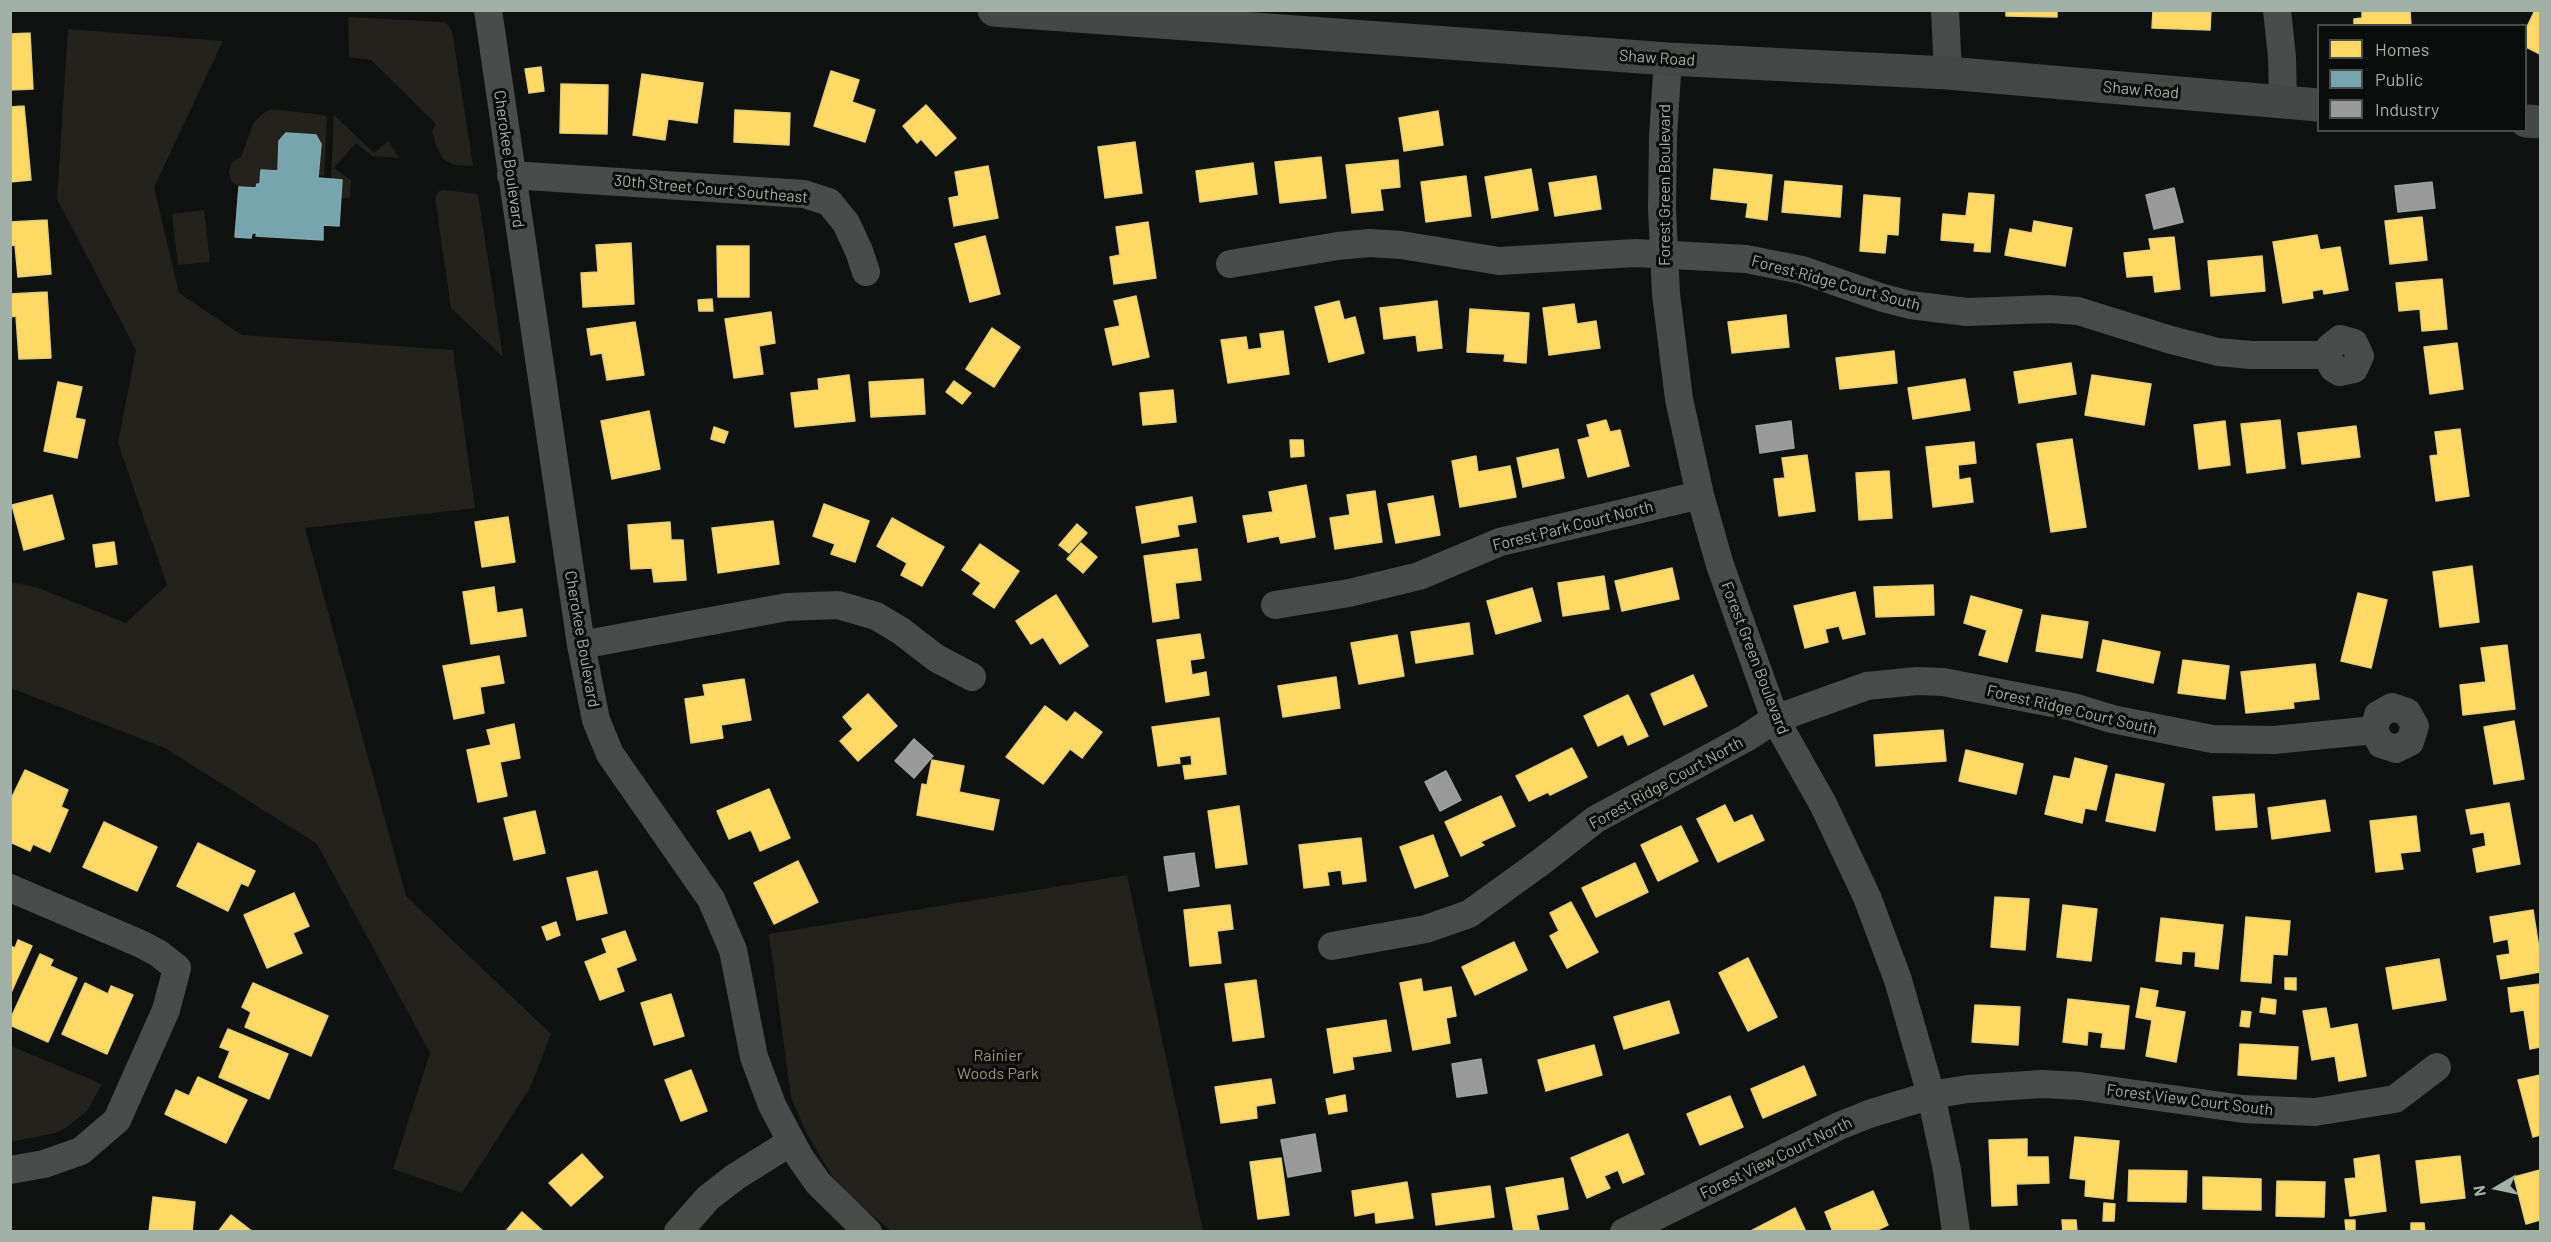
<!DOCTYPE html>
<style>
body{margin:0}
#map{position:relative;width:2551px;height:1242px;overflow:hidden;background:#101111;font-family:Barlow,sans-serif}
canvas{display:block}
.frame{position:absolute;inset:0;border:12px solid #a2b1a8;pointer-events:none}
.legend{position:absolute;left:2317px;top:24px;width:210px;height:108px;box-sizing:border-box;background:#0b0c0c;border:2px solid #474e4a;margin:0;padding:8px 10px;list-style:none;font-size:18px;color:#a2b1a8}
.legend li{display:flex;align-items:center;gap:12px;height:30px}
.legend b{width:30px;border:2px solid #474e4a}
.north{position:absolute;left:2467px;top:1158px;width:60px;height:60px;-webkit-text-stroke:4px #0b0c0c;paint-order:stroke;rotate:261deg;font-size:16px;font-weight:700;line-height:24px;text-align:center;color:#a2b1a8}
.north::after{content:'';display:block;margin:auto;width:21px;height:27px;background:#a2b1a8;clip-path:polygon(50% 0,100% 100%,50% 72%,0 100%)}
</style>
<div id="map">
<canvas width="2551" height="1242"></canvas>
<div class="frame"></div>
<ul class="legend">
<li><b style="height:16px;background:#ffd966"></b>Homes</li>
<li><b style="height:16px;background:#76a5af"></b>Public</li>
<li><b style="height:16px;background:#999"></b>Industry</li>
</ul>
<div class="north">N</div>
</div>
<script>
const g = document.querySelector('canvas').getContext('2d');
g.lineJoin = 'round';
function fill(path, color) {
  g.fillStyle = color;
  g.fill(path, 'evenodd');
}
function shape(rows) {
  const path = new Path2D();
  for (const r of rows) {
    path.moveTo(r[0], r[1]);
    for (let i = 2; i < r.length; i += 2) path.lineTo(r[i], r[i + 1]);
  }
  return path;
}
function strokePath(path, color, width, dash) {
  g.strokeStyle = color;
  g.lineWidth = width;
  g.lineCap = dash ? 'butt' : 'round';
  g.setLineDash(dash || []);
  g.stroke(path);
}
function label(font, color, halo, rows, align = 'center') {
  g.font = font + ' Barlow,sans-serif';
  g.lineWidth = 6;
  g.setLineDash([]);
  g.textBaseline = 'middle';
  g.strokeStyle = halo;
  g.fillStyle = color;
  for (const [text, x, y, turn = 0] of rows) {
    g.save();
    g.translate(x, y);
    g.rotate((+turn || 0) * Math.PI / 180);
    g.textAlign = isNaN(turn) ? turn : align;
    if (halo) g.strokeText(text, 0, 0);
    g.fillText(text, 0, 0);
    g.restore();
  }
}
const green = shape([
 [348,17,443,22,447,24,452,31,473,166,454,165,443,159,436,146,432,131,436,124,371,60,349,57],
 [68,29,223,41,154,187,179,293,242,335,453,350,475,508,305,528,406,896,551,1034,530,1088,462,1193,393,1169,430,1053,317,844,165,748,11,688,11,582,36,587,126,623,167,585,118,443,136,350,57,199],
 [271,109,324,115,327,118,324,176,319,175,321,144,316,135,287,133,279,141,278,171,261,170,260,184,257,184,256,188,239,187,232,182,229,173,232,162,241,157,253,124,262,114],
 [334,115,374,153,388,141,399,158,372,156,356,143,334,168,351,180,350,198,341,198,342,180,331,179],
 [443,190,478,194,503,357,451,308,435,198,438,192],
 [204,210,210,262,178,265,172,214],
 [1127,875,1203,1231,891,1231,853,1199,830,1173,805,1130,791,1097,769,934],
 [11,1046,102,1084,87,1111,67,1127,55,1133,11,1142]
]);
const homes = shape([
 [2006,10,2057,10,2057,17,2006,16,2006,10],
 [2153,10,2211,10,2210,30,2152,28,2153,10],
 [2362,10,2410,10,2411,26,2354,26,2354,19,2362,18,2362,10],
 [2535,10,2540,10,2540,54,2526,47,2526,29,2535,10],
 [30,33,33,89,10,90,10,34,30,33],
 [541,67,544,91,529,93,525,69,541,67],
 [831,71,859,80,852,102,875,110,865,142,814,126,831,71],
 [642,74,703,83,697,123,668,119,665,140,633,135,642,74],
 [561,84,608,85,607,134,560,133,561,84],
 [926,105,956,138,936,156,921,139,917,143,903,126,926,105],
 [24,106,31,180,10,182,10,107,24,106],
 [735,110,790,113,789,145,734,142,735,110],
 [1438,111,1443,145,1404,151,1399,118,1438,111],
 [1135,142,1142,193,1105,198,1098,147,1135,142],
 [1321,157,1326,198,1280,203,1275,162,1321,157],
 [1398,160,1400,187,1380,189,1383,210,1352,213,1346,165,1398,160],
 [1253,163,1257,194,1200,202,1196,171,1253,163],
 [988,166,998,218,954,226,949,198,959,196,955,172,988,166],
 [1531,169,1538,210,1492,218,1485,177,1531,169],
 [1714,169,1772,175,1767,220,1746,217,1748,203,1711,199,1714,169],
 [1466,176,1471,216,1426,222,1421,182,1466,176],
 [1596,176,1601,209,1555,216,1549,183,1596,176],
 [1785,181,1842,186,1840,217,1782,212,1785,181],
 [1969,193,1994,195,1990,252,1974,251,1975,243,1941,240,1943,214,1966,216,1969,193],
 [1864,195,1900,198,1898,235,1887,234,1885,253,1860,251,1864,195],
 [2422,217,2427,260,2390,264,2385,221,2422,217],
 [47,220,51,274,18,277,15,245,10,246,10,222,47,220],
 [2034,221,2072,228,2065,266,2005,255,2010,229,2032,233,2034,221],
 [1148,222,1156,278,1114,284,1110,257,1120,255,1116,227,1148,222],
 [2317,235,2320,250,2340,247,2348,290,2324,294,2323,289,2312,291,2313,298,2283,303,2273,242,2317,235],
 [985,236,1000,294,970,302,955,244,985,236],
 [2174,237,2180,289,2155,292,2153,275,2127,277,2124,253,2151,250,2149,239,2174,237],
 [631,243,634,304,583,307,581,273,598,272,596,245,631,243],
 [717,246,749,246,749,297,718,297,717,246],
 [2262,256,2265,291,2211,296,2208,261,2262,256],
 [2442,279,2447,329,2422,331,2420,309,2399,311,2396,283,2442,279],
 [47,292,51,358,19,359,16,316,10,317,10,294,47,292],
 [1136,296,1149,357,1113,365,1105,329,1120,326,1114,301,1136,296],
 [712,299,713,311,699,311,698,300,712,299],
 [1339,301,1344,320,1355,317,1364,353,1329,362,1315,307,1339,301],
 [1437,301,1442,348,1418,351,1416,335,1384,339,1380,308,1437,301],
 [1574,304,1577,324,1596,321,1600,348,1549,355,1543,308,1574,304],
 [1470,309,1529,313,1526,363,1504,361,1505,354,1467,352,1470,309],
 [771,312,775,343,759,346,763,374,734,378,725,319,771,312],
 [1786,315,1789,347,1732,353,1728,322,1786,315],
 [635,322,644,375,607,380,602,353,591,355,587,329,635,322],
 [992,328,1020,347,994,387,966,369,992,328],
 [1283,331,1289,374,1228,383,1221,340,1246,337,1248,350,1262,348,1260,334,1283,331],
 [2457,343,2463,389,2430,394,2424,347,2457,343],
 [1894,351,1897,383,1840,389,1836,358,1894,351],
 [2071,363,2076,394,2019,403,2014,372,2071,363],
 [849,375,855,421,795,427,791,393,819,390,818,379,849,375],
 [2092,375,2151,384,2144,425,2085,415,2092,375],
 [923,379,925,414,871,417,869,382,923,379],
 [1965,379,1970,410,1913,419,1908,388,1965,379],
 [954,381,971,393,962,404,946,392,954,381],
 [58,382,82,387,75,418,85,420,77,458,44,451,58,382],
 [1173,390,1176,422,1143,425,1140,393,1173,390],
 [649,411,660,469,612,479,601,421,649,411],
 [1606,420,1610,432,1620,430,1629,466,1588,477,1578,440,1590,437,1587,425,1606,420],
 [2280,420,2285,468,2247,473,2241,424,2280,420],
 [2225,421,2230,465,2199,469,2194,425,2225,421],
 [2356,426,2360,457,2302,464,2298,433,2356,426],
 [714,427,728,432,724,443,711,439,714,427],
 [2460,429,2469,496,2436,501,2430,456,2438,455,2435,432,2460,429],
 [2072,439,2086,527,2051,532,2037,444,2072,439],
 [1290,440,1303,440,1304,456,1291,457,1290,440],
 [1974,442,1976,463,1958,465,1959,480,1970,478,1973,502,1933,507,1926,447,1974,442],
 [1558,449,1564,478,1523,487,1517,458,1558,449],
 [1807,455,1815,511,1779,516,1774,479,1785,478,1782,458,1807,455],
 [1476,456,1478,472,1510,466,1516,497,1460,507,1452,461,1476,456],
 [1889,471,1892,518,1859,520,1856,473,1889,471],
 [1306,485,1315,537,1281,543,1279,536,1248,542,1243,516,1273,512,1269,492,1306,485],
 [1375,491,1382,542,1335,549,1330,518,1350,515,1347,495,1375,491],
 [52,495,64,539,24,550,12,505,52,495],
 [1433,496,1440,535,1396,543,1388,504,1433,496],
 [1192,497,1196,522,1177,525,1179,536,1142,543,1136,507,1192,497],
 [824,504,869,521,855,562,831,554,835,544,813,536,824,504],
 [508,517,515,562,482,567,475,522,508,517],
 [892,518,944,547,922,586,901,575,907,563,877,546,892,518],
 [773,521,779,564,718,573,712,528,773,521],
 [670,522,671,540,683,540,686,580,654,582,652,568,631,569,628,525,670,522],
 [1077,524,1087,533,1069,553,1059,545,1077,524],
 [114,542,117,564,96,567,93,545,114,542],
 [1081,543,1097,557,1083,573,1067,559,1081,543],
 [980,544,1019,571,994,608,973,594,981,583,962,570,980,544],
 [1197,549,1201,580,1175,583,1179,618,1153,622,1144,556,1197,549],
 [2472,566,2479,622,2440,627,2433,572,2472,566],
 [1672,568,1679,599,1622,611,1615,581,1672,568],
 [1604,576,1609,609,1563,616,1558,583,1604,576],
 [1933,585,1934,615,1876,617,1874,587,1933,585],
 [494,587,497,613,522,609,526,636,471,644,463,592,494,587],
 [1532,588,1541,621,1496,634,1487,601,1532,588],
 [1855,592,1865,634,1843,639,1839,626,1825,629,1828,642,1805,648,1794,606,1855,592],
 [2358,593,2387,600,2371,668,2341,661,2358,593],
 [1056,595,1088,646,1060,664,1043,637,1031,644,1016,621,1056,595],
 [1971,596,2022,610,2007,662,1979,655,1987,630,1964,623,1971,596],
 [2042,615,2088,622,2082,658,2036,651,2042,615],
 [1469,623,1473,654,1416,663,1411,632,1469,623],
 [1200,634,1204,658,1190,660,1192,675,1206,672,1209,695,1166,702,1157,640,1200,634],
 [1397,635,1404,676,1359,684,1351,643,1397,635],
 [2103,640,2160,652,2153,683,2097,671,2103,640],
 [2507,645,2515,709,2463,715,2460,685,2486,682,2481,648,2507,645],
 [499,656,504,683,480,687,484,713,454,719,443,666,499,656],
 [2183,660,2229,666,2225,699,2178,693,2183,660],
 [2315,664,2319,699,2293,702,2294,708,2246,713,2241,672,2315,664],
 [1693,675,1707,706,1664,725,1651,694,1693,675],
 [1336,677,1340,708,1283,717,1278,686,1336,677],
 [744,679,751,720,721,725,723,738,691,743,685,699,705,696,703,685,744,679],
 [868,694,897,726,858,761,840,741,853,729,843,717,868,694],
 [1628,695,1648,736,1628,745,1623,734,1598,746,1584,716,1628,695],
 [1045,706,1067,722,1075,712,1102,732,1082,758,1070,749,1043,784,1006,757,1045,706],
 [1219,718,1226,774,1185,779,1183,766,1192,765,1191,755,1179,757,1180,763,1158,766,1152,727,1219,718],
 [2514,721,2524,779,2494,784,2484,727,2514,721],
 [514,724,520,758,500,762,507,796,478,802,467,750,491,745,487,730,514,724],
 [1943,730,1946,761,1876,766,1874,735,1943,730],
 [1572,748,1587,777,1550,795,1548,792,1529,801,1516,776,1572,748],
 [1966,750,2023,764,2016,794,1959,781,1966,750],
 [2075,758,2107,766,2096,810,2085,808,2082,823,2045,814,2054,776,2070,779,2075,758],
 [932,760,964,766,959,792,999,800,993,830,917,815,922,784,927,785,932,760],
 [25,770,68,790,61,807,68,810,50,852,33,844,30,851,10,842,10,801,25,770],
 [2116,774,2164,784,2155,831,2106,821,2116,774],
 [769,789,790,838,760,851,751,830,729,839,717,811,769,789],
 [2254,794,2257,827,2216,830,2213,797,2254,794],
 [1501,796,1515,826,1480,842,1484,845,1461,856,1445,822,1501,796],
 [2325,800,2330,831,2272,839,2268,808,2325,800],
 [2509,803,2520,864,2477,872,2473,849,2486,846,2484,832,2471,834,2466,810,2509,803],
 [1725,805,1734,823,1752,815,1764,840,1718,862,1697,819,1725,805],
 [1239,806,1247,864,1216,868,1208,811,1239,806],
 [535,811,545,853,514,860,504,818,535,811],
 [2416,816,2420,851,2400,853,2403,869,2376,872,2370,821,2416,816],
 [104,822,157,847,137,891,83,867,104,822],
 [1681,826,1698,861,1658,881,1641,845,1681,826],
 [1433,835,1448,876,1415,888,1400,847,1433,835],
 [1361,838,1366,881,1343,884,1341,870,1327,872,1329,885,1304,888,1299,845,1361,838],
 [198,843,255,871,248,886,241,883,228,911,177,886,198,843],
 [798,861,818,902,774,924,754,883,798,861],
 [1635,863,1648,892,1596,917,1582,888,1635,863],
 [597,871,607,913,577,920,567,878,597,871],
 [294,893,309,926,293,933,302,953,267,968,244,915,294,893],
 [1995,897,2029,899,2025,950,1991,947,1995,897],
 [1571,902,1598,952,1567,968,1550,936,1559,931,1550,913,1571,902],
 [1230,905,1233,929,1217,931,1221,963,1190,966,1184,910,1230,905],
 [2063,905,2097,909,2091,961,2057,957,2063,905],
 [2533,910,2540,954,2540,972,2501,979,2497,956,2510,954,2508,939,2494,942,2490,917,2533,910],
 [2246,917,2290,921,2287,955,2273,954,2271,983,2241,981,2246,917],
 [2161,918,2223,925,2218,969,2195,966,2196,952,2182,951,2181,964,2156,961,2161,918],
 [556,922,560,935,547,940,542,927,556,922],
 [625,931,636,960,616,968,624,991,600,1000,585,962,607,953,602,939,625,931],
 [18,940,32,946,10,995,10,946,15,948,18,940],
 [1514,942,1527,970,1475,995,1462,967,1514,942],
 [40,954,53,960,50,966,77,978,48,1042,10,1025,10,1020,40,954],
 [1748,958,1777,1017,1748,1031,1719,973,1748,958],
 [2439,959,2446,1000,2393,1009,2386,968,2439,959],
 [2285,978,2296,978,2296,990,2285,989,2285,978],
 [1421,979,1423,992,1451,987,1456,1016,1446,1018,1450,1043,1413,1050,1400,983,1421,979],
 [1256,980,1264,1037,1233,1041,1225,984,1256,980],
 [85,983,108,994,111,986,133,995,107,1054,62,1034,85,983],
 [253,983,328,1016,311,1056,245,1027,251,1012,242,1007,253,983],
 [2540,984,2540,1047,2530,1049,2524,1010,2511,1012,2508,988,2540,984],
 [2141,988,2158,991,2155,1007,2185,1012,2176,1062,2146,1056,2152,1020,2136,1017,2141,988],
 [671,994,684,1036,654,1045,641,1003,671,994],
 [2262,998,2276,1000,2275,1014,2260,1012,2262,998],
 [2068,999,2129,1006,2124,1049,2101,1047,2103,1033,2088,1031,2087,1045,2063,1042,2068,999],
 [1669,1001,1679,1033,1624,1049,1614,1017,1669,1001],
 [1975,1005,2020,1007,2018,1045,1972,1042,1975,1005],
 [2326,1008,2330,1029,2357,1024,2366,1076,2339,1081,2335,1056,2312,1060,2303,1011,2326,1008],
 [2242,1011,2251,1012,2249,1027,2240,1026,2242,1011],
 [1386,1020,1391,1051,1352,1057,1354,1069,1334,1073,1327,1029,1386,1020],
 [228,1029,288,1054,269,1099,219,1077,230,1051,220,1047,228,1029],
 [2240,1044,2298,1047,2296,1079,2238,1075,2240,1044],
 [1594,1045,1602,1075,1546,1091,1538,1060,1594,1045],
 [1804,1066,1816,1095,1763,1118,1751,1089,1804,1066],
 [691,1070,707,1111,681,1121,665,1080,691,1070],
 [2540,1075,2540,1135,2533,1137,2518,1080,2540,1075],
 [198,1077,247,1100,226,1143,165,1114,176,1090,189,1096,198,1077],
 [1271,1079,1275,1103,1256,1106,1257,1118,1221,1123,1215,1087,1271,1079],
 [1345,1095,1347,1111,1329,1114,1326,1099,1345,1095],
 [1730,1096,1743,1127,1700,1145,1687,1114,1730,1096],
 [1628,1134,1644,1174,1623,1183,1618,1170,1604,1176,1610,1188,1587,1198,1571,1158,1628,1134],
 [2075,1137,2119,1141,2113,1199,2085,1196,2086,1180,2070,1178,2075,1137],
 [2027,1139,2027,1157,2048,1157,2049,1183,2016,1184,2017,1205,1992,1206,1989,1140,2027,1139],
 [582,1154,603,1177,571,1206,549,1183,582,1154],
 [2379,1155,2386,1211,2350,1216,2345,1179,2356,1178,2354,1159,2379,1155],
 [2460,1156,2465,1198,2421,1203,2416,1161,2460,1156],
 [1281,1158,1289,1215,1258,1219,1250,1162,1281,1158],
 [2129,1170,2187,1171,2186,1202,2128,1201,2129,1170],
 [2540,1170,2540,1220,2526,1224,2514,1177,2540,1170],
 [2203,1177,2261,1179,2261,1210,2203,1209,2203,1177],
 [1563,1178,1568,1209,1536,1215,1539,1230,1514,1232,1506,1188,1563,1178],
 [2277,1181,2325,1182,2324,1217,2276,1216,2277,1181],
 [1407,1182,1413,1218,1376,1223,1375,1212,1355,1216,1352,1191,1407,1182],
 [1490,1186,1494,1217,1436,1225,1432,1194,1490,1186],
 [1873,1191,1888,1225,1873,1232,1833,1232,1825,1212,1873,1191],
 [153,1197,195,1202,192,1232,149,1232,153,1197],
 [2104,1203,2115,1204,2114,1221,2103,1221,2104,1203],
 [1795,1208,1806,1232,1749,1232,1795,1208],
 [522,1212,544,1232,505,1232,522,1212],
 [231,1215,253,1232,218,1232,231,1215],
 [2062,1220,2076,1220,2077,1232,2063,1232,2062,1220],
 [2345,1220,2355,1220,2355,1230,2346,1230,2345,1220],
 [2411,1223,2424,1223,2425,1232,2411,1232,2411,1223]
]);
const public = shape([
 [286,133,316,135,321,144,318,178,342,180,339,226,323,225,323,240,256,236,257,233,252,233,251,238,235,237,239,187,256,188,257,184,260,184,261,170,278,171,279,141,286,133]
]);
const industry = shape([
 [2432,182,2435,208,2398,212,2395,186,2432,182],
 [2174,188,2183,222,2154,229,2146,195,2174,188],
 [1791,421,1794,448,1760,453,1756,426,1791,421],
 [914,739,933,756,914,778,895,761,914,739],
 [1446,771,1461,800,1440,811,1425,782,1446,771],
 [1194,853,1199,886,1169,891,1164,857,1194,853],
 [1481,1059,1487,1093,1457,1097,1452,1064,1481,1059],
 [1315,1134,1321,1171,1288,1177,1281,1140,1315,1134]
]);
const minor = shape([
 [488,10,581,645,596,720,610,754,711,899,733,950,754,1057,772,1105,799,1156,818,1183,868,1232],
 [1945,10,1948,73],
 [2277,10,2282,57,2283,102],
 [1668,59,1663,136,1662,208,1666,294,1679,399,1700,495,1720,565,1775,719,1823,804,1867,897,1898,980,1931,1095,1947,1170,1956,1232],
 [511,175,804,194,829,202,846,223,859,251,866,272],
 [1230,264,1338,246,1369,243,1401,245,1499,261,1636,253,1746,259,1802,270,1883,298,1910,305,1967,312,2049,309,2078,311,2171,340,2218,352,2251,355,2327,355,2333,368,2340,372,2354,369,2360,356,2354,343,2340,339,2329,348,2327,355],
 [1275,605,1349,593,1419,576,1500,542,1700,495],
 [581,645,787,607,838,605,876,616,901,631,936,658,972,677],
 [10,888,141,944,158,953,177,968,166,1010,117,1120,81,1151,44,1164,10,1170],
 [1332,946,1426,929,1469,914,1541,862,1596,819,1746,738,1775,719,1867,686,1917,681,1943,682,2073,707,2112,719,2212,739,2274,740,2374,730,2381,744,2396,749,2410,742,2415,726,2407,712,2392,707,2378,715,2374,730],
 [678,1232,708,1198,735,1177,791,1142],
 [1624,1232,1839,1126,1869,1114,1931,1095,1968,1089,2042,1084,2080,1086,2243,1109,2315,1112,2395,1099,2437,1067]
]);
const major = shape([
 [994,10,1668,59,1948,73,2318,105],
 [2526,121,2540,122]
]);
const streetNames = [
 ["Shaw Road",1657,58,4],
 ["Shaw Road",2141,90,5],
 ["Cherokee Boulevard",509,159,82],
 ["Forest Green Boulevard",1665,185,-90],
 ["30th Street Court Southeast",711,189,5],
 ["Forest Ridge Court South",1836,283,15],
 ["Forest Park Court North",1573,526,-14],
 ["Cherokee Boulevard",582,639,80],
 ["Forest Green Boulevard",1755,658,69],
 ["Forest Ridge Court South",2072,710,13],
 ["Forest Ridge Court North",1666,783,-29],
 ["Forest View Court South",2190,1100,7],
 ["Forest View Court North",1776,1158,-26]
];
const parkNames = [
 ["Rainier",998,1056],
 ["Woods Park",998,1074]
];
fill(green, '#23221d');
fill(homes, '#ffd966');
strokePath(homes, '#e3cd7a', 1.5);
fill(public, '#76a5af');
strokePath(public, '#83a9ad', 1.5);
fill(industry, '#999');
strokePath(industry, '#9ca09e', 1.5);
strokePath(minor, '#484c4a', 28);
strokePath(major, '#444847', 33);
label('16px', '#a2b1a8', '#0b0c0c', streetNames);
label('16px', '#9b927a', '#0b0c0c', parkNames);
</script>
